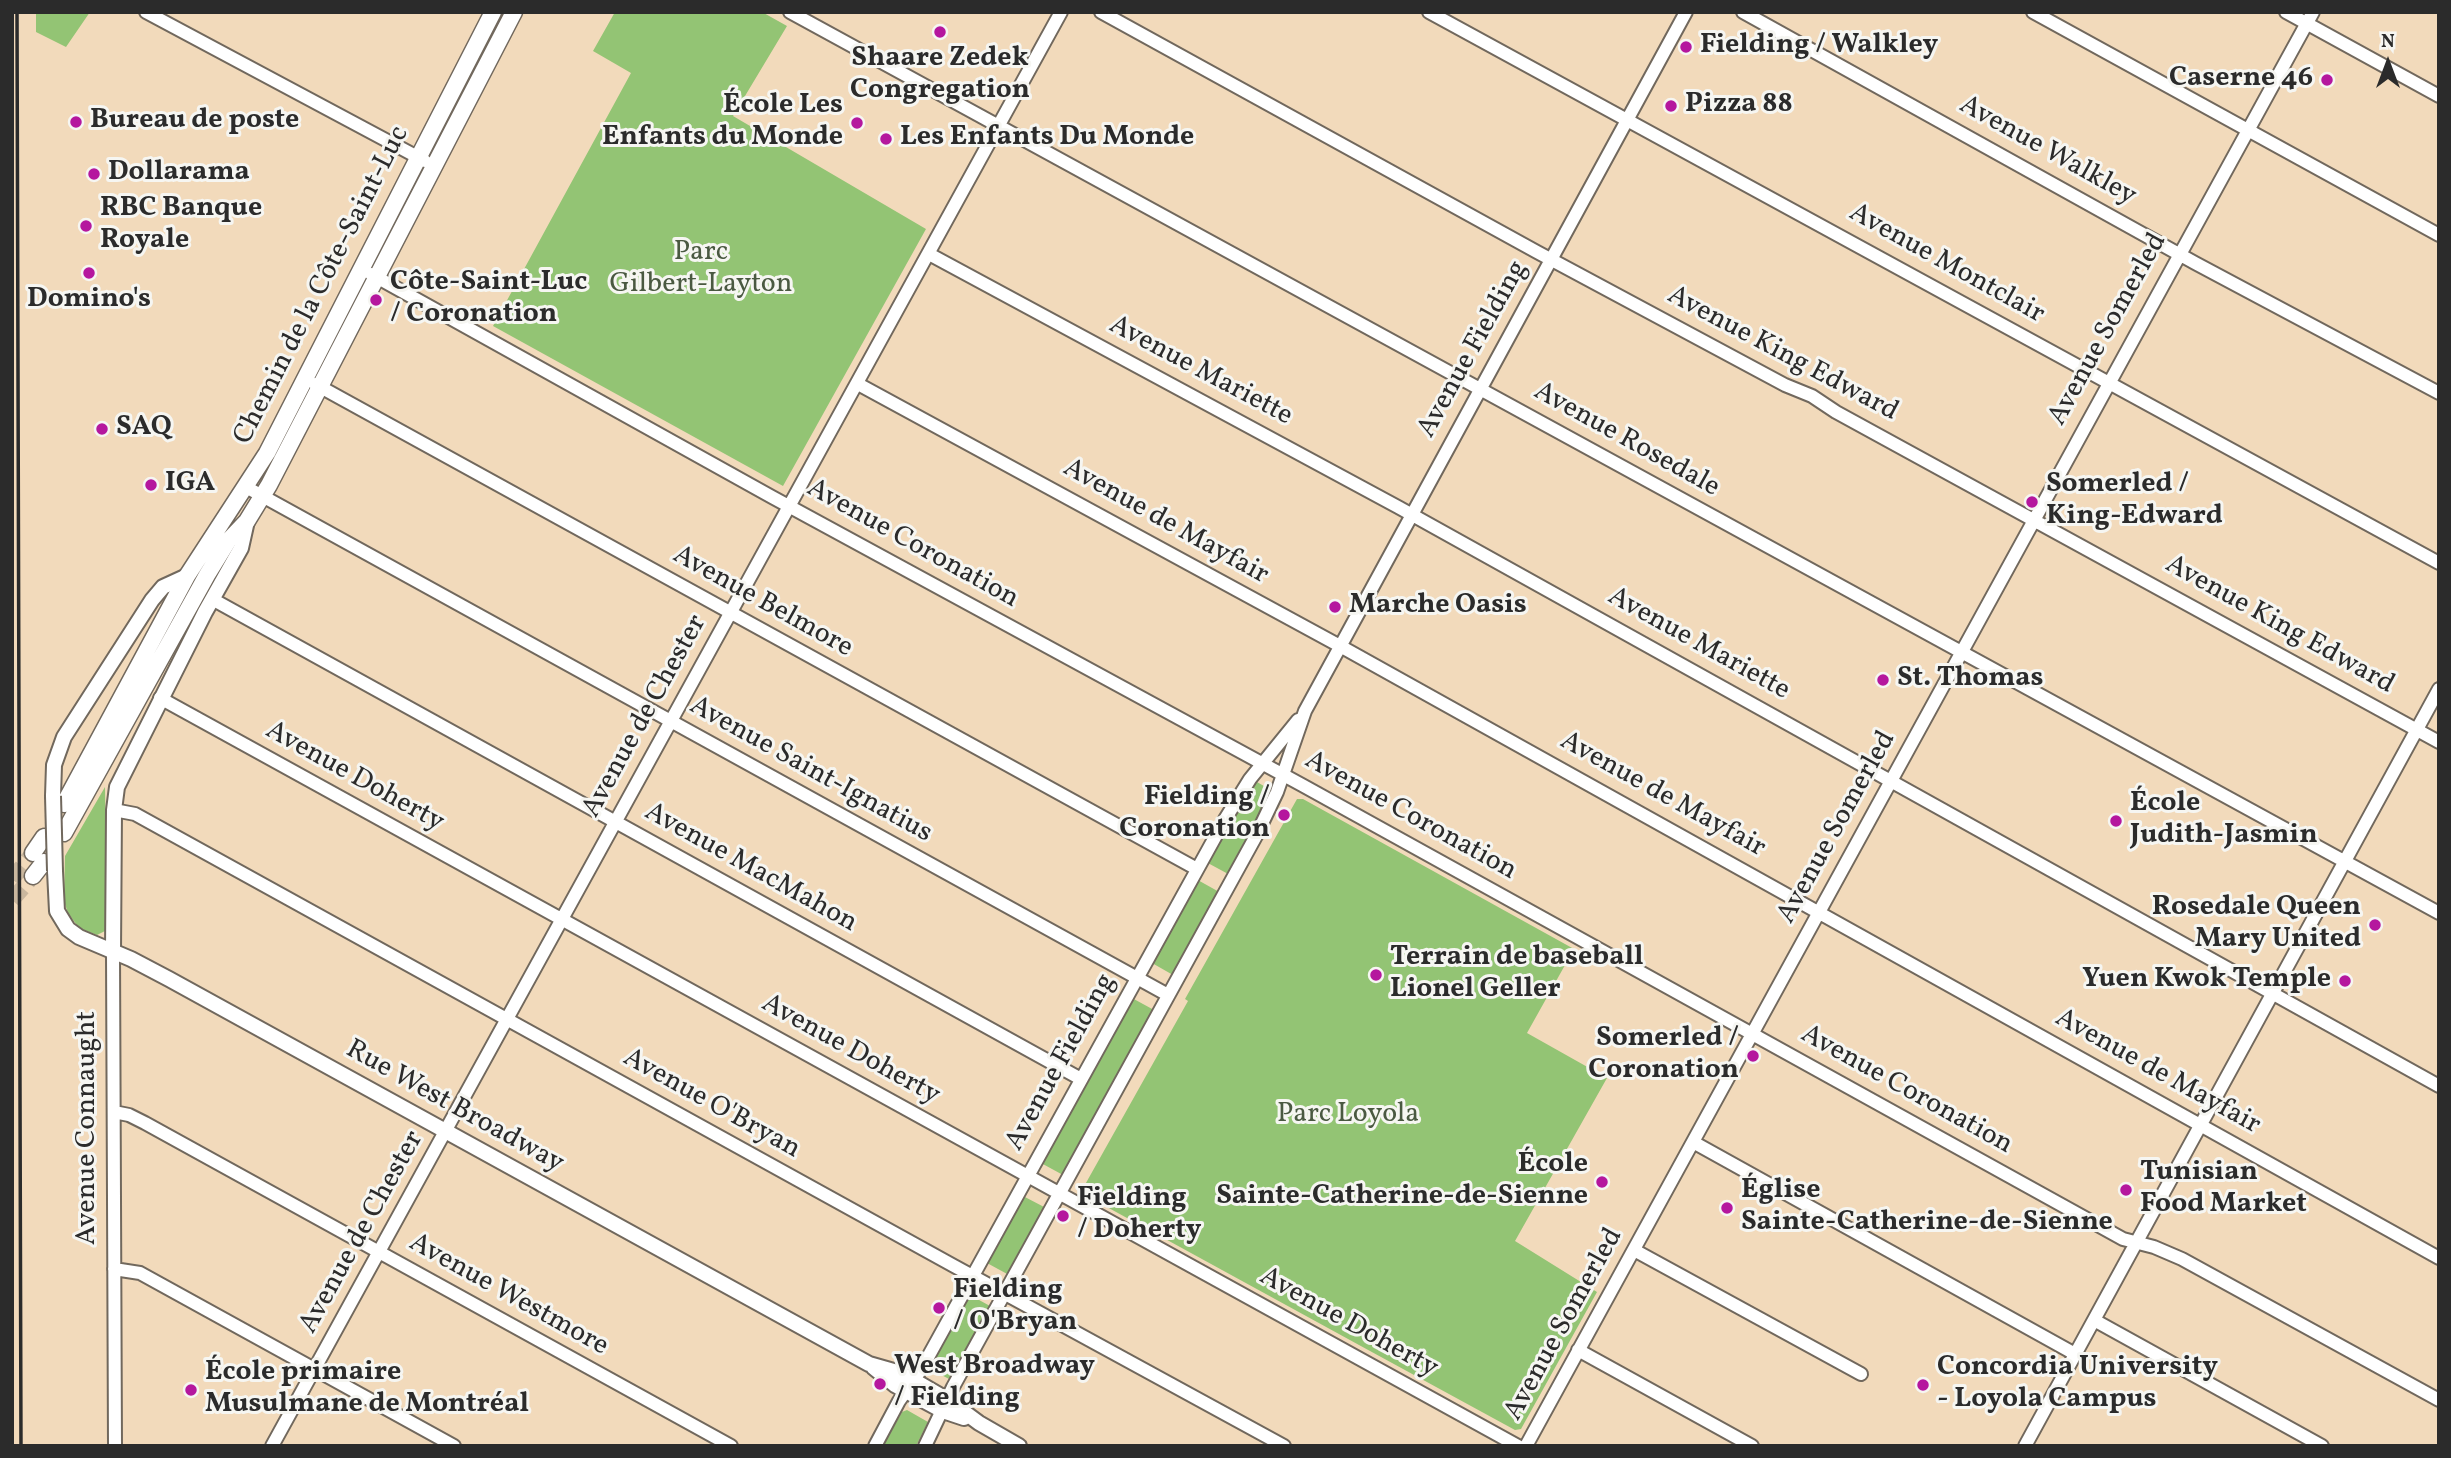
<!DOCTYPE html>
<meta charset="utf-8">
<style>
body{margin:0}
#map{position:relative;width:2451px;height:1458px;overflow:hidden;background:#f2dabb;font-family:Vollkorn,serif}
canvas{display:block}
.frame{position:absolute;inset:0;border:14px solid #2b2b2b;pointer-events:none}
.north{position:absolute;left:2353px;top:28px;width:70px;height:70px;-webkit-text-stroke:5px #f6f6f2;paint-order:stroke;rotate:0deg;font-size:19px;font-weight:700;line-height:28px;text-align:center;color:#2b2b2b}
.north::after{content:'';display:block;margin:auto;width:24px;height:32px;background:#2b2b2b;clip-path:polygon(50% 0,100% 100%,50% 72%,0 100%)}
</style>
<div id="map">
<canvas width="2451" height="1458"></canvas>
<div class="frame"></div>
<div class="north">N</div>
</div>
<script>
const g = document.querySelector('canvas').getContext('2d');
g.lineJoin = 'round';
function fill(path, color) {
  g.fillStyle = color;
  g.fill(path, 'evenodd');
}
function shape(rows) {
  const path = new Path2D();
  for (const r of rows) {
    path.moveTo(r[0], r[1]);
    for (let i = 2; i < r.length; i += 2) path.lineTo(r[i], r[i + 1]);
  }
  return path;
}
function strokePath(path, color, width, dash) {
  g.strokeStyle = color;
  g.lineWidth = width;
  g.lineCap = dash ? 'butt' : 'round';
  g.setLineDash(dash || []);
  g.stroke(path);
}
function label(font, color, halo, rows, align = 'center') {
  g.font = font + ' Vollkorn,serif';
  g.lineWidth = 6;
  g.setLineDash([]);
  g.textBaseline = 'middle';
  g.strokeStyle = halo;
  g.fillStyle = color;
  for (const [text, x, y, turn = 0] of rows) {
    g.save();
    g.translate(x, y);
    g.rotate((+turn || 0) * Math.PI / 180);
    g.textAlign = isNaN(turn) ? turn : align;
    if (halo) g.strokeText(text, 0, 0);
    g.fillText(text, 0, 0);
    g.restore();
  }
}
const green = shape([
 [36,12,90,12,66,47,36,32],
 [615,12,762,12,787,26,733,116,926,229,783,486,493,326,631,73,593,51],
 [1257,782,1269,789,1269,793,1230,875,1206,862,1242,800],
 [105,787,107,925,105,931,97,935,79,928,68,913,64,901,65,856],
 [1297,799,1303,799,1574,949,1527,1033,1607,1078,1515,1241,1597,1292,1521,1429,1515,1430,1359,1345,1085,1195,1082,1190,1188,1001,1185,999],
 [1196,879,1221,893,1173,975,1152,963],
 [1132,998,1154,1010,1063,1175,1041,1163],
 [1023,1196,1046,1208,1009,1275,987,1263,987,1261],
 [970,1295,990,1306,951,1380,928,1368,966,1297],
 [907,1410,928,1422,916,1446,883,1446,902,1412]
]);
const secondaryTunnel = shape([
 [12,879,33,853],
 [12,900,33,876]
]);
const minor = shape([
 [146,12,425,161],
 [790,12,2439,913],
 [1101,12,1537,252,1785,385,1812,396,1836,412,2439,742],
 [1429,12,2439,563],
 [1743,12,2195,263,2439,393],
 [2033,12,2439,235],
 [2286,12,2439,96],
 [929,254,1398,507,2439,1086],
 [371,274,772,497,1302,785,2123,1239,2154,1247,2182,1259,2439,1400],
 [315,384,1197,869],
 [858,384,1340,646,2439,1258],
 [246,487,1168,995],
 [212,599,1081,1079],
 [160,698,1518,1446],
 [114,810,135,814,954,1266,1284,1446],
 [113,952,115,1446],
 [114,1112,129,1115,145,1123,731,1446],
 [1693,1142,2075,1354],
 [1634,1250,1861,1374],
 [114,1269,140,1273,454,1446],
 [2094,1320,2322,1446],
 [1578,1350,1752,1446],
 [272,1446,1061,12],
 [875,1446,899,1401,922,1368,1224,821,1250,779,1298,720],
 [925,1446,953,1387,1256,836,1277,792,1305,711,1686,12],
 [1526,1446,2313,12],
 [2025,1446,2439,689]
]);
const tertiary = shape([
 [53,796,54,765,64,737,152,600,163,587,187,576],
 [55,871,57,911,68,929,79,937,131,959,169,979,869,1364,897,1372,910,1378,948,1400,979,1423,1019,1446],
 [113,952,114,810,117,787,205,612,241,548,247,521],
 [873,1367,895,1385,943,1411,964,1418]
]);
const secondary = shape([
 [64,804,187,576,267,453,493,12],
 [64,833,207,575,228,541,247,521,269,485,514,12],
 [33,853,44,837],
 [33,876,44,862]
]);
const rail = shape([
 [17,12,21,1446]
]);
const tertiaryBridge = shape([
 [53,796,55,871]
]);
const markers = [
 [940,32,7,"#b5179e"],
 [1686,47,7,"#b5179e"],
 [2327,80,7,"#b5179e"],
 [1671,106,7,"#b5179e"],
 [76,122,7,"#b5179e"],
 [857,123,7,"#b5179e"],
 [886,139,7,"#b5179e"],
 [94,174,7,"#b5179e"],
 [86,226,7,"#b5179e"],
 [89,273,7,"#b5179e"],
 [376,300,7,"#b5179e"],
 [102,429,7,"#b5179e"],
 [151,485,7,"#b5179e"],
 [2032,502,7,"#b5179e"],
 [1335,607,7,"#b5179e"],
 [1883,680,7,"#b5179e"],
 [1284,815,7,"#b5179e"],
 [2116,821,7,"#b5179e"],
 [2375,925,7,"#b5179e"],
 [1376,975,7,"#b5179e"],
 [2345,981,7,"#b5179e"],
 [1753,1056,7,"#b5179e"],
 [1602,1182,7,"#b5179e"],
 [2126,1190,7,"#b5179e"],
 [1727,1208,7,"#b5179e"],
 [1063,1216,7,"#b5179e"],
 [939,1308,7,"#b5179e"],
 [880,1384,7,"#b5179e"],
 [1923,1385,7,"#b5179e"],
 [191,1390,7,"#b5179e"]
];
const poiNames = [
 ["Fielding / Walkley",1700,47],
 ["Shaare Zedek",940,60,"center"],
 ["Congregation",940,92,"center"],
 ["Caserne 46",2313,80,"right"],
 ["Pizza 88",1685,106],
 ["École Les",843,107,"right"],
 ["Enfants du Monde",843,139,"right"],
 ["Bureau de poste",90,122],
 ["Les Enfants Du Monde",900,139],
 ["Dollarama",108,174],
 ["RBC Banque",100,210],
 ["Royale",100,242],
 ["Côte-Saint-Luc",390,284],
 ["/ Coronation",390,316],
 ["Domino's",89,301,"center"],
 ["SAQ",116,429],
 ["IGA",165,485],
 ["Somerled /",2046,486],
 ["King-Edward",2046,518],
 ["Marche Oasis",1349,607],
 ["St. Thomas",1897,680],
 ["Fielding /",1270,799,"right"],
 ["Coronation",1270,831,"right"],
 ["École",2130,805],
 ["Judith-Jasmin",2130,837],
 ["Rosedale Queen",2361,909,"right"],
 ["Mary United",2361,941,"right"],
 ["Terrain de baseball",1390,959],
 ["Lionel Geller",1390,991],
 ["Yuen Kwok Temple",2331,981,"right"],
 ["Somerled /",1739,1040,"right"],
 ["Coronation",1739,1072,"right"],
 ["École",1588,1166,"right"],
 ["Sainte-Catherine-de-Sienne",1588,1198,"right"],
 ["Tunisian",2140,1174],
 ["Food Market",2140,1206],
 ["Église",1741,1192],
 ["Sainte-Catherine-de-Sienne",1741,1224],
 ["Fielding",1077,1200],
 ["/ Doherty",1077,1232],
 ["Fielding",953,1292],
 ["/ O'Bryan",953,1324],
 ["West Broadway",894,1368],
 ["/ Fielding",894,1400],
 ["Concordia University",1937,1369],
 ["- Loyola Campus",1937,1401],
 ["École primaire",205,1374],
 ["Musulmane de Montréal",205,1406]
];
const streetNames = [
 ["Avenue Walkley",2047,152,29],
 ["Avenue Montclair",1946,265,29],
 ["Chemin de la Côte-Saint-Luc",323,286,-63],
 ["Avenue Somerled",2109,330,-61],
 ["Avenue Fielding",1474,350,-61],
 ["Avenue King Edward",1782,355,28],
 ["Avenue Mariette",1200,372,28],
 ["Avenue Rosedale",1626,441,29],
 ["Avenue de Mayfair",1165,523,29],
 ["Avenue Coronation",912,545,29],
 ["Avenue Belmore",762,603,29],
 ["Avenue King Edward",2279,626,29],
 ["Avenue Mariette",1698,645,29],
 ["Avenue de Chester",646,717,-61],
 ["Avenue Saint-Ignatius",810,771,29],
 ["Avenue Doherty",354,778,29],
 ["Avenue de Mayfair",1662,796,29],
 ["Avenue Coronation",1410,817,29],
 ["Avenue Somerled",1838,828,-61],
 ["Avenue MacMahon",750,869,29],
 ["Avenue Doherty",850,1051,29],
 ["Avenue Fielding",1062,1063,-61],
 ["Avenue de Mayfair",2157,1073,29],
 ["Avenue Coronation",1906,1091,29],
 ["Avenue O'Bryan",711,1105,29],
 ["Rue West Broadway",454,1108,29],
 ["Avenue Connaught",89,1128,-90],
 ["Avenue de Chester",363,1233,-61],
 ["Avenue Westmore",508,1296,29],
 ["Avenue Doherty",1348,1324,29],
 ["Avenue Somerled",1565,1325,-61]
];
const parkNames = [
 ["Parc",701,254],
 ["Gilbert-Layton",701,286],
 ["Parc Loyola",1348,1116]
];
fill(green, '#93c474');
strokePath(secondaryTunnel, '#cab79e', 16, [16, 8]);
strokePath(minor, '#71685d', 16);
strokePath(tertiary, '#71685d', 18);
strokePath(secondary, '#71685d', 19);
strokePath(minor, '#fff', 12);
strokePath(tertiary, '#fff', 14);
strokePath(secondary, '#fff', 16);
strokePath(rail, '#2b2b2b', 3.5);
strokePath(tertiaryBridge, '#71685d', 18, []);
strokePath(tertiaryBridge, '#fff', 14);
for (const [x, y, r, color] of markers) {
  const dot = new Path2D();
  dot.arc(x, y, r, 0, 2 * Math.PI);
  g.fillStyle = color;
  g.fill(dot);
  strokePath(dot, '#f6f6f2', 2.5);
}
label('bold 28px', '#2b2b2b', '#f6f6f2', poiNames, 'left');
label('28px', '#2b2b2b', '#f6f6f2', streetNames);
label('28px', '#4a5941', '#f6f6f2', parkNames);
</script>
